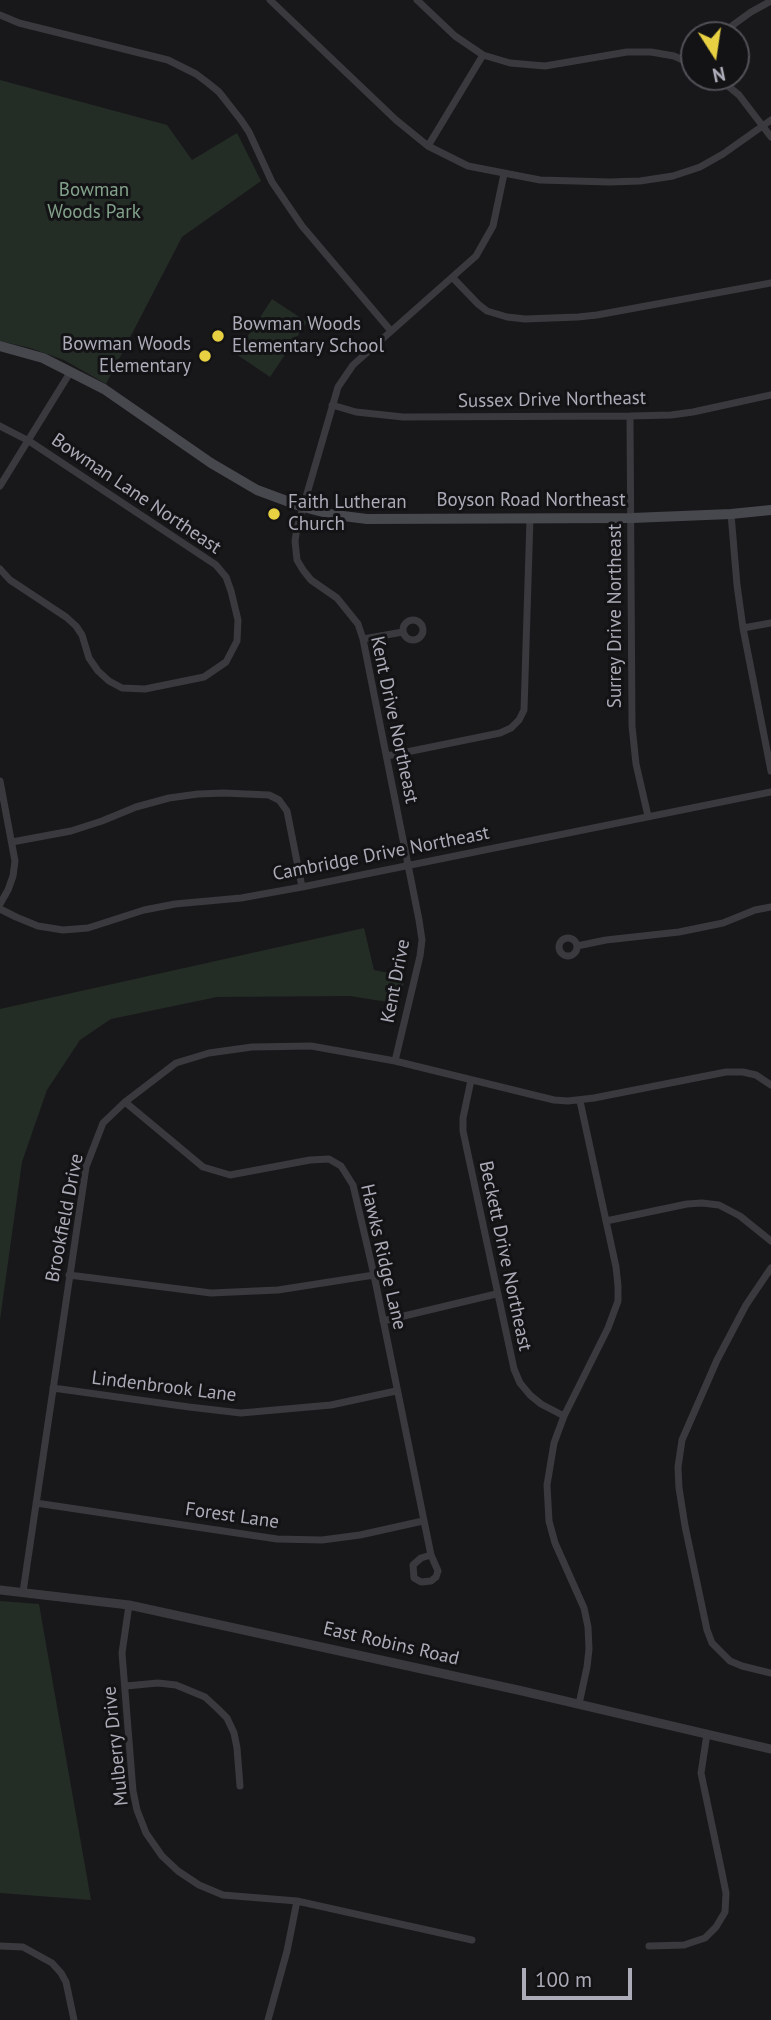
<!DOCTYPE html>
<style>
body{margin:0}
#map{position:relative;width:771px;height:2020px;overflow:hidden;background:#18181a;font-family:"PT Sans",sans-serif}
canvas{display:block}
.north{position:absolute;left:680px;top:21px;width:70px;height:70px;box-sizing:border-box;background:#131315;border:2px solid #505056;border-radius:50%;rotate:168deg;font-size:19px;font-weight:700;line-height:28px;text-align:center;color:#abacb8}
.north::after{content:'';display:block;margin:auto;width:24px;height:32px;background:#e7d142;clip-path:polygon(50% 0,100% 100%,50% 72%,0 100%)}
.scale{position:absolute;left:522px;top:1968px;width:110px;height:32px;box-sizing:border-box;border:4px solid #abacb8;border-top:0;padding-left:9px;font-size:21px;line-height:24px;white-space:nowrap;color:#abacb8;-webkit-text-stroke:5px #131315;paint-order:stroke}
</style>
<div id="map">
<canvas width="771" height="2020"></canvas>
<div class="north">N</div>
<div class="scale">100 m</div>
</div>
<script>
const g = document.querySelector('canvas').getContext('2d');
g.lineJoin = 'round';
function fill(path, color) {
  g.fillStyle = color;
  g.fill(path, 'evenodd');
}
function shape(rows) {
  const path = new Path2D();
  for (const r of rows) {
    if (r.length === 3) {
      path.moveTo(r[0] + r[2], r[1]);
      path.arc(r[0], r[1], r[2], 0, 2 * Math.PI);
      continue;
    }
    path.moveTo(r[0], r[1]);
    for (let i = 2; i < r.length; i += 2) path.lineTo(r[i], r[i + 1]);
  }
  return path;
}
function strokePath(path, color, width, dash) {
  g.strokeStyle = color;
  g.lineWidth = width;
  g.lineCap = dash ? 'butt' : 'round';
  g.setLineDash(dash || []);
  g.stroke(path);
}
function label(font, color, halo, rows, align = 'center') {
  g.font = font + ' "PT Sans",sans-serif';
  g.lineWidth = 6;
  g.setLineDash([]);
  g.textBaseline = 'middle';
  g.strokeStyle = halo;
  g.fillStyle = color;
  for (const [text, x, y, turn = 0] of rows) {
    g.save();
    g.translate(x, y);
    g.rotate((+turn || 0) * Math.PI / 180);
    g.textAlign = isNaN(turn) ? turn : align;
    if (halo) g.strokeText(text, 0, 0);
    g.fillText(text, 0, 0);
    g.restore();
  }
}
const green = shape([
 [0,80,167,125,192,160,237,133,261,181,182,237,106,384,64,360,30,348,0,341],
 [272,299,307,322,270,377,236,354],
 [364,928,374,970,405,976,400,1004,350,996,217,997,111,1019,80,1040,47,1090,22,1162,0,1320,0,1009],
 [0,1601,39,1604,91,1900,0,1893]
]);
const minor = shape([
 [270,0,396,120,428,146,468,166,540,180,609,182,640,181,673,176,700,167,723,154,771,120],
 [417,0,455,36,483,55,510,63,545,66,627,52,651,52,674,56,694,65],
 [0,15,19,23,168,60,196,74,208,83,219,92,241,120,249,132,272,182,302,226,391,331],
 [724,35,733,25,751,12,771,1],
 [717,77,739,95,771,137],
 [428,146,483,55],
 [453,278,478,304,487,311,507,317,525,319,578,317,597,315,771,283],
 [332,405,356,412,403,417,630,416,671,415,693,412,771,395],
 [630,416,632,726,636,764,648,816],
 [0,426,29,441,216,565,226,577,231,591,238,620,237,641,226,662,204,677,145,689,122,688,109,681,98,671,89,658,82,635,76,626,66,617,10,580,0,569],
 [0,486,71,371],
 [731,514,737,585,743,628,771,771],
 [413,630,10],
 [743,628,771,623],
 [363,639,403,632],
 [387,756,500,733,511,728,519,720,524,710,530,518],
 [0,781,15,861,13,876,8,890,0,904],
 [12,842,71,831,102,821,136,807,169,798,198,794,224,793,269,795,279,800,287,811,302,887],
 [0,909,16,917,38,926,63,930,88,928,144,910,175,904,241,898,302,887,771,792],
 [568,947,9],
 [577,946,606,940,679,932,723,923,755,910,771,907],
 [395,1061,420,956,422,940,419,920,363,639,358,624,337,598,311,580,303,570,297,560,295,541,297,528,338,387,353,365,476,256,493,226,504,174],
 [471,1080,463,1118,463,1131,514,1369,520,1383,530,1395,541,1404,564,1416],
 [125,1102,203,1167,230,1175,310,1160,329,1159,341,1166,353,1185,374,1275,431,1555,421,1558,413,1565,414,1578,421,1582,431,1581,436,1577,438,1571,431,1555],
 [606,1221,687,1204,702,1203,719,1205,740,1216,771,1241],
 [771,1268,746,1305,717,1360,682,1440,678,1467,679,1488,685,1526,707,1630,712,1643,730,1661,742,1666,771,1673],
 [69,1275,211,1293,278,1290,374,1275],
 [383,1321,496,1294],
 [53,1388,189,1407,241,1413,331,1405,396,1391],
 [36,1503,277,1539,322,1540,360,1535,423,1521],
 [23,1592,86,1167,103,1123,125,1102,176,1063,209,1053,252,1047,311,1046,395,1061,554,1100,568,1101,594,1098,726,1072,743,1072,756,1075,771,1085],
 [129,1605,122,1653,133,1791,137,1810,146,1833,162,1856,178,1871,199,1885,223,1895,297,1901,472,1940],
 [126,1686,158,1683,176,1685,205,1697,217,1708,227,1718,234,1733,237,1748,240,1786],
 [579,1704,587,1667,589,1649,588,1627,584,1608,555,1543,549,1521,547,1485,554,1443,564,1416,608,1328,618,1301,618,1286,616,1267,580,1101],
 [0,1946,23,1947,52,1963,61,1973,66,1982,74,2020],
 [649,1946,684,1945,705,1938,716,1927,725,1912,726,1893,722,1873,701,1773,707,1734],
 [268,2020,287,1951,297,1901]
]);
const tertiary = shape([
 [0,1590,129,1605,518,1690,771,1749]
]);
const secondary = shape([
 [0,346,43,358,104,389,211,463,257,490,303,507,335,515,367,519,632,518,731,514,771,510]
]);
const markers = [
 [218,336,7,"#e7d142"],
 [205,356,7,"#e7d142"],
 [274,514,7,"#e7d142"]
];
const parkNames = [
 ["Bowman",94,191],
 ["Woods Park",94,213]
];
const poiNames = [
 ["Bowman Woods",232,325],
 ["Elementary School",232,347],
 ["Bowman Woods",191,345,"right"],
 ["Elementary",191,367,"right"],
 ["Faith Lutheran",288,503],
 ["Church",288,525]
];
const streetNames = [
 ["Sussex Drive Northeast",552,400,-1],
 ["Bowman Lane Northeast",136,494,34],
 ["Boyson Road Northeast",531,501],
 ["Surrey Drive Northeast",616,616,-90],
 ["Kent Drive Northeast",394,720,78],
 ["Cambridge Drive Northeast",381,854,-11],
 ["Kent Drive",396,981,-79],
 ["Brookfield Drive",65,1218,-79],
 ["Beckett Drive Northeast",505,1256,78],
 ["Hawks Ridge Lane",383,1257,77],
 ["Lindenbrook Lane",164,1387,7],
 ["Forest Lane",232,1516,8],
 ["East Robins Road",391,1644,13],
 ["Mulberry Drive",116,1746,-96]
];
fill(green, '#242c26');
strokePath(minor, '#39393e', 7);
strokePath(tertiary, '#39393e', 9);
strokePath(secondary, '#47474e', 10);
for (const [x, y, r, color] of markers) {
  const dot = new Path2D();
  dot.arc(x, y, r, 0, 2 * Math.PI);
  g.fillStyle = color;
  g.fill(dot);
  strokePath(dot, '#131315', 2.5);
}
label('19px', '#83a28b', '#131315', parkNames);
label('19px', '#abacb8', '#131315', poiNames, 'left');
label('19px', '#abacb8', '#131315', streetNames);
</script>
